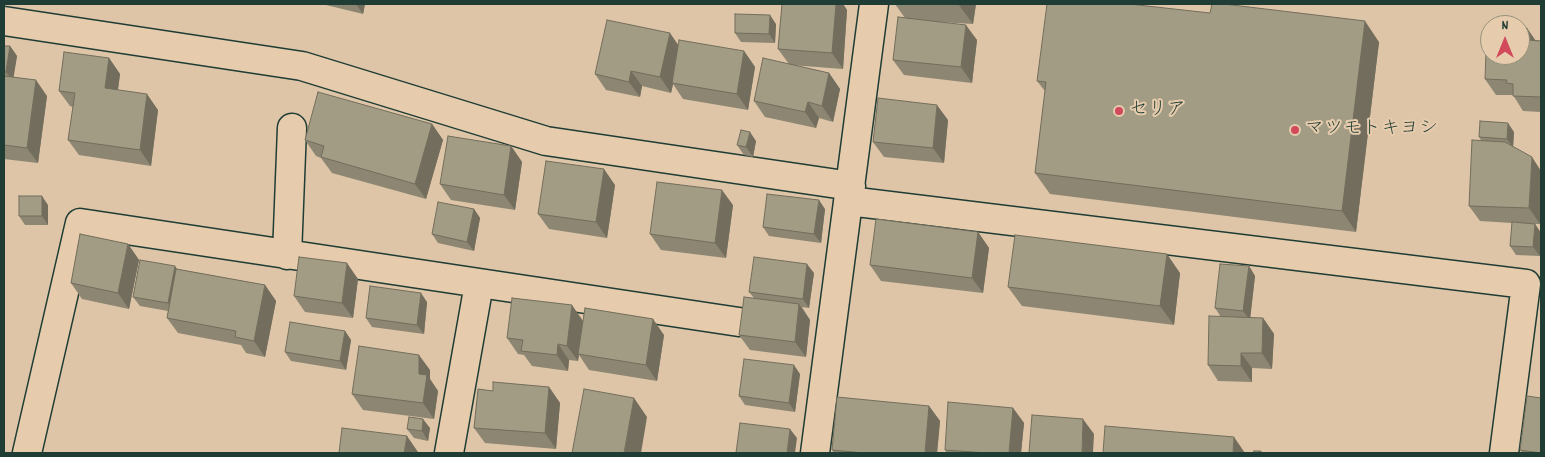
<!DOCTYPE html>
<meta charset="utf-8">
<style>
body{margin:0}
#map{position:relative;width:1545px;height:457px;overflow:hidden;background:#dec5a8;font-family:Dekko,sans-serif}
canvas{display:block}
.frame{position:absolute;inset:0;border:5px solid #1f3d34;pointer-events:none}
.north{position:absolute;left:1480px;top:15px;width:50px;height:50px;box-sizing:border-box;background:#e6cbad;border:1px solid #96927d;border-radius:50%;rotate:0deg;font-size:14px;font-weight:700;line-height:20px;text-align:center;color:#1f3d34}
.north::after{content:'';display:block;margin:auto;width:18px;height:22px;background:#d1495b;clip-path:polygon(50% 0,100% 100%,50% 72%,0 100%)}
</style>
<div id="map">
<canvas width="1545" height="457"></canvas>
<div class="frame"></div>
<div class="north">N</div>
</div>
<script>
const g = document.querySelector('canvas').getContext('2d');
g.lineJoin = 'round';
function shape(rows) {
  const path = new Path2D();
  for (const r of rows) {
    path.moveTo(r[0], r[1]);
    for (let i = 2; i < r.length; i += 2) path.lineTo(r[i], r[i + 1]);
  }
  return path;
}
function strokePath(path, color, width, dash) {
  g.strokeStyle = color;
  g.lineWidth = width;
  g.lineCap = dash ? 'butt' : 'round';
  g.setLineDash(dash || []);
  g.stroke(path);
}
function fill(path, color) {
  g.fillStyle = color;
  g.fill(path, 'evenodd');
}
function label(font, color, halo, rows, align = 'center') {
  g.font = font + ' Dekko,"Klee One",sans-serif';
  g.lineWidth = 4;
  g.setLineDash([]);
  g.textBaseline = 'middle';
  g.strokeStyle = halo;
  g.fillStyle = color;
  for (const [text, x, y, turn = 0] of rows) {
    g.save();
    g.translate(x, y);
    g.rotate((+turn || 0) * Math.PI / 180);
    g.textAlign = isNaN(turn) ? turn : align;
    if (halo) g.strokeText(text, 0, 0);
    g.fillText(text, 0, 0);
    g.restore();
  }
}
const street = shape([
 [4,21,302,66,546,141,851,186],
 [849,201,1526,284,1504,453],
 [287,255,292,128],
 [27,453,80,223,739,322],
 [449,453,479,284],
 [815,453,874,4]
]);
const wall = shape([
 [322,4,365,4,363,14],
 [782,4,843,4,847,10,843,69,791,65,829,73,840,89,833,122,819,118,816,128,765,117,754,101,789,64,778,49],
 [895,4,976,4,973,24,939,22,977,40,972,83,904,75,893,60,905,18],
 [776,24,775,43,741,42,735,33],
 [1535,40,1541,41,1541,112,1523,111,1513,95,1496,95,1485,79],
 [1379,42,1356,232,1050,194,1035,173,1045,91,1037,81],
 [4,46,10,46,17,56,13,77,47,96,38,163,4,159],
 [678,46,744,51,755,67,748,110,683,99,673,84,671,93,642,86,640,97,606,90,595,74],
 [109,58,120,74,118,90,158,110,151,166,79,155,68,140,73,107,70,106,59,91],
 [948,120,944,163,884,157,873,142],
 [432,124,443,140,426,199,332,173,321,158,316,156,305,140],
 [1514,132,1513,146,1540,224,1531,224,1535,224,1541,233,1540,256,1516,255,1510,246,1512,223,1480,221,1469,206,1481,140,1479,137],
 [756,141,753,157,744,155,737,145],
 [511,146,522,162,515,210,451,200,440,184],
 [615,185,607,238,549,229,538,214],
 [48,205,48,225,25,225,19,216],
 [733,205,726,258,661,250,650,234],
 [474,209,480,218,474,251,438,243,432,234],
 [825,209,821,243,769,236,763,227],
 [978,232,989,248,983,293,881,281,870,265],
 [128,244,139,260,129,309,82,299,71,283],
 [1249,266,1255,276,1250,318,1263,318,1274,334,1272,369,1252,368,1252,382,1218,381,1208,365,1221,317,1215,308],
 [177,269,265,285,276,301,265,357,246,353,241,345,178,333,167,318,168,311,140,306,133,297],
 [814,273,809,308,802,307,810,320,806,357,750,350,739,335,754,298,749,292],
 [1180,273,1174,325,1022,306,1008,287],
 [358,279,353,318,305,312,294,296],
 [427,302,424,334,372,327,366,318],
 [583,321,664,335,657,381,589,370,579,355,578,361,569,360,568,371,532,366,524,355,518,354,507,338],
 [345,331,351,340,346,370,291,361,285,352],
 [430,370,430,379,438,391,434,419,363,410,352,394],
 [800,374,795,412,745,405,739,396],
 [549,387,560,403,556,449,485,443,474,428,493,391],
 [929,406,940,421,937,453,834,453,832,450],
 [1013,408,1024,423,1021,453,947,453,945,450],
 [430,428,428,441,414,438,407,429],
 [1520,450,1541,453,1522,453]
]);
const shadedWall = shape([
 [356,4,365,4,363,14],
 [836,4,843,4,847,10,843,69,832,53],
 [960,4,976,4,973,24,959,5],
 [770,15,776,24,775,43,769,34],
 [1365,21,1379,42,1356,232,1342,211],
 [966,25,977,40,972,83,961,67],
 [1527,28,1538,44,1526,40],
 [670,33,681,49,671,93,660,77],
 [10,46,17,56,13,81,6,72],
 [744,51,755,67,748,110,737,94],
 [109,58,120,74,116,104,105,88],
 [631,71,642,86,640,97,629,82],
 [829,73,840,89,833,122,822,106],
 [36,80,47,96,38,163,27,148],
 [147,94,158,110,151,166,140,150],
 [808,102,819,118,816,128,805,112],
 [937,105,948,120,944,163,933,148],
 [1508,123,1514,132,1513,148,1507,139],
 [432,124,443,140,426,199,415,184],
 [750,132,756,141,753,157,746,147],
 [511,146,522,162,515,210,504,195],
 [1532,157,1541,171,1541,197,1540,224,1529,208],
 [604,169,615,185,607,238,596,222],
 [722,190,733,205,726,258,715,243],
 [42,196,48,205,48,225,42,216],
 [819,200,825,209,821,243,814,234],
 [474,209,480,218,474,251,467,242],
 [1535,224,1541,233,1540,256,1533,247],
 [978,232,989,248,983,293,972,278],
 [128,244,139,260,129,309,118,293],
 [1167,254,1180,273,1174,325,1160,306],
 [347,263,358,279,353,318,342,303],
 [807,264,814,273,809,308,803,299],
 [175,266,182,276,175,312,168,303],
 [1249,266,1255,276,1250,320,1243,311],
 [265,285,276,301,265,357,254,341],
 [421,293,427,302,424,334,417,325],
 [799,304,810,320,806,357,795,342],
 [572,305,583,321,578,361,567,346],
 [1263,318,1274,334,1272,369,1262,353],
 [653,319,664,335,657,381,646,365],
 [345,331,351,340,346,370,340,361],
 [558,344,569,360,568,371,557,355],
 [1241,353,1252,368,1252,382,1241,366],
 [419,355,430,370,430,379,438,391,434,419,423,403,419,374],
 [794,365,800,374,795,412,789,403],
 [549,387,560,403,556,449,545,433],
 [634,398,647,417,641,453,624,453],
 [929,406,940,421,937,453,925,453],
 [1013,408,1024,423,1021,453,1009,453],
 [423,419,430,428,428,441,422,431],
 [1083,419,1094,434,1093,453,1082,453],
 [790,429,797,438,795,453,787,453],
 [407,436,418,452,417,453,404,453],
 [1234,437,1245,453,1233,453]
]);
const building = shape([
 [782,4,836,4,832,53,778,49,782,4],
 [1047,4,1129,4,1210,13,1212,4,1224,4,1365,21,1342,211,1035,173,1046,82,1037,81,1047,4],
 [735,14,770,15,769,34,735,33,735,14],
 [898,17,966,25,961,67,893,60,898,17],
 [607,20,670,33,660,77,631,71,629,82,595,74,607,20],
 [1487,26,1490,26,1490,55,1520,55,1520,28,1527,28,1526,40,1541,41,1541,97,1513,96,1513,84,1506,83,1507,80,1485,79,1487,26],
 [679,40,744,51,737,94,672,83,679,40],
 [4,46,10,46,6,72,4,72,4,46],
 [64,52,109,58,105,88,147,94,140,150,68,140,75,93,59,91,64,52],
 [763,58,829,73,822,106,808,102,805,112,754,101,763,58],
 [4,76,36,80,27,148,4,145,4,76],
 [318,92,432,124,415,184,321,157,324,146,305,140,318,92],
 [878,98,937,105,933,148,873,142,878,98],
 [1480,121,1508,123,1507,139,1479,137,1480,121],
 [741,130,750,132,746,147,737,145,741,130],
 [448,136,511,146,504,195,440,184,448,136],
 [1472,140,1505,142,1532,157,1529,208,1469,206,1472,140],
 [546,161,604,169,596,222,538,214,546,161],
 [657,182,722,190,715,243,650,234,657,182],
 [767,194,819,200,814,234,763,227,767,194],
 [19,196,42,196,42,216,19,216,19,196],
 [438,202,474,209,467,242,432,234,438,202],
 [876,219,978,232,972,278,870,265,876,219],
 [1512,222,1535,224,1533,247,1510,246,1512,222],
 [80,234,128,244,118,293,71,283,80,234],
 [1015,235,1167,254,1160,306,1008,287,1015,235],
 [299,257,347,263,342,303,294,296,299,257],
 [754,257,807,264,803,299,749,292,754,257],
 [140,260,175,266,168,303,133,297,140,260],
 [1220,264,1249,266,1243,311,1215,308,1220,264],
 [176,269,265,285,254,341,235,337,236,331,167,318,176,269],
 [370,286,421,293,417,325,366,318,370,286],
 [744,297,799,304,795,342,739,335,744,297],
 [512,298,572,305,567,346,558,344,557,355,521,351,523,340,507,338,512,298],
 [585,308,653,319,646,365,578,354,585,308],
 [1209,316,1263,318,1262,353,1241,353,1241,366,1208,365,1209,316],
 [290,322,345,331,340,361,285,352,290,322],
 [359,346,419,355,419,374,427,375,423,403,352,394,359,346],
 [744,359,794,365,789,403,739,396,744,359],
 [493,382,549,387,545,433,474,428,478,389,493,391,493,382],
 [584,389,634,398,624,453,572,453,584,389],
 [1527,396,1541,398,1541,453,1520,450,1527,396],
 [837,397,929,406,925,453,864,453,832,450,837,397],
 [948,402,1013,408,1009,453,987,453,945,450,948,402],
 [1032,415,1083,419,1082,453,1029,453,1032,415],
 [409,417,423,419,422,431,407,429,409,417],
 [740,423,790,429,787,453,736,453,740,423],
 [1105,426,1234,437,1233,453,1103,453,1105,426],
 [342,428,407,436,404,453,339,453,342,428],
 [1254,451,1261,451,1261,453,1253,453,1254,451]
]);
const markers = [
 [1119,111,5,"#d1495b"],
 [1295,130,5,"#d1495b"]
];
const poiNames = [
 ["セリア",1129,111],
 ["マツモトキヨシ",1305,130]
];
strokePath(street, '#1f3d34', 31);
strokePath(street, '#e6cbad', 28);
fill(wall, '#8c8672');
fill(shadedWall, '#726d5c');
fill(building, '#a39c84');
strokePath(building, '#726d5c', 1);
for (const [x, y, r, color] of markers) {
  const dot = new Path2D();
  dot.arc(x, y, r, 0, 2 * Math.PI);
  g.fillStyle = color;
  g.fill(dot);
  strokePath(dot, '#e6cbad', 2);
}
label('19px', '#1f3d34', '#e6cbad', poiNames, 'left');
</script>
